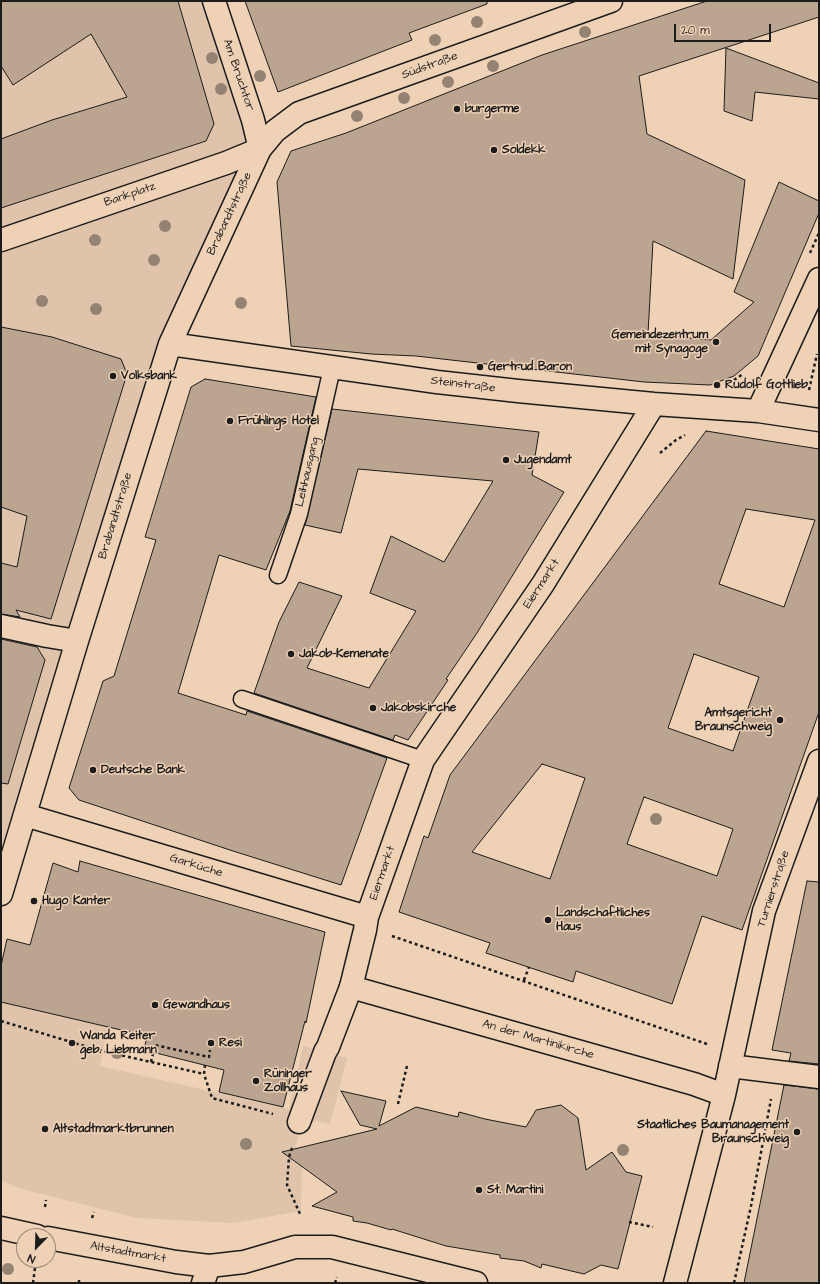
<!DOCTYPE html>
<meta charset="utf-8">
<style>
body{margin:0}
#map{position:relative;width:820px;height:1284px;overflow:hidden;background:#efd2b6;font-family:"Architects Daughter",sans-serif}
canvas{display:block}
.frame{position:absolute;inset:0;border:2px solid #1c1c1c;pointer-events:none}
.north{position:absolute;left:16px;top:1228px;width:40px;height:40px;box-sizing:border-box;background:#efd2b6;border:1px solid #9b8978;border-radius:50%;rotate:203deg;font-size:11px;font-weight:700;line-height:16px;text-align:center;color:#1c1c1c}
.north::after{content:'';display:block;margin:auto;width:14px;height:18px;background:#1c1c1c;clip-path:polygon(50% 0,100% 100%,50% 72%,0 100%)}
.scale{position:absolute;left:674px;top:24px;width:97px;height:18px;box-sizing:border-box;border:2px solid #1c1c1c;border-top:0;padding-left:5px;font-size:12px;line-height:14px;white-space:nowrap;color:#1c1c1c;-webkit-text-stroke:3px #efd2b6;paint-order:stroke}
</style>
<div id="map">
<canvas width="820" height="1284"></canvas>
<div class="frame"></div>
<div class="north">N</div>
<div class="scale">20 m</div>
</div>
<script>
const g = document.querySelector('canvas').getContext('2d');
g.lineJoin = 'round';
function fill(path, color) {
  g.fillStyle = color;
  g.fill(path, 'evenodd');
}
function shape(rows) {
  const path = new Path2D();
  for (const r of rows) {
    path.moveTo(r[0], r[1]);
    for (let i = 2; i < r.length; i += 2) path.lineTo(r[i], r[i + 1]);
  }
  return path;
}
function strokePath(path, color, width, dash) {
  g.strokeStyle = color;
  g.lineWidth = width;
  g.lineCap = dash ? 'butt' : 'round';
  g.setLineDash(dash || []);
  g.stroke(path);
}
function label(font, color, halo, rows, align = 'center') {
  g.font = font + ' "Architects Daughter",sans-serif';
  g.lineWidth = 3;
  g.setLineDash([]);
  g.textBaseline = 'middle';
  g.strokeStyle = halo;
  g.fillStyle = color;
  for (const [text, x, y, turn = 0] of rows) {
    g.save();
    g.translate(x, y);
    g.rotate((+turn || 0) * Math.PI / 180);
    g.textAlign = isNaN(turn) ? turn : align;
    if (halo) g.strokeText(text, 0, 0);
    g.fillText(text, 0, 0);
    g.restore();
  }
}
const built = shape([
 [1,1,213,1,260,149,189,294,1,860],
 [1,1000,108,1025,100,1066,289,1109,303,1046,347,1058,330,1124,316,1121,299,1133,294,1152,302,1166,301,1211,234,1223,137,1218,18,1188,1,1180]
]);
const building = shape([
 [1,1,178,1,214,124,206,141,1,208,1,139,52,120,127,97,91,34,13,85,1,66,1,1],
 [245,1,487,1,487,4,409,33,412,40,278,92,245,1],
 [707,1,819,1,819,17,639,76,647,134,745,180,733,279,653,241,648,334,711,340,754,302,734,292,779,182,819,201,819,213,758,356,734,376,710,385,644,382,416,356,371,354,291,346,277,182,291,151,346,133,542,55,707,1],
 [726,48,819,83,819,99,755,92,752,121,724,111,726,48],
 [1,327,52,337,121,359,127,374,51,619,16,610,20,617,1,614,1,563,17,567,27,516,1,507,1,327],
 [205,379,316,397,290,511,266,570,219,555,178,693,246,715,247,711,387,758,341,885,233,851,79,800,69,788,103,681,114,676,156,540,145,537,191,387,205,379],
 [332,409,539,432,532,475,564,492,477,633,446,679,448,680,408,740,395,735,393,740,254,693,279,622,299,582,342,596,307,668,369,688,416,611,370,593,391,536,444,562,493,481,358,469,341,533,305,525,332,409],
 [706,431,819,449,819,712,742,930,702,916,672,1004,576,971,573,982,486,953,490,943,399,912,424,836,428,838,450,775,706,431],
 [746,509,815,520,784,607,719,584,746,509],
 [694,654,759,677,733,751,668,728,694,654],
 [542,764,585,778,550,879,472,852,542,764],
 [644,797,733,829,717,876,627,844,644,797],
 [1,639,37,647,45,660,8,784,1,783,1,639],
 [80,861,325,932,306,1023,305,1021,283,1107,219,1092,224,1070,144,1050,147,1036,1,1002,1,966,7,939,30,945,53,863,78,872,80,861],
 [807,881,819,882,819,1064,789,1061,791,1053,772,1050,807,881],
 [784,1085,819,1089,819,1283,744,1283,784,1085],
 [341,1091,386,1101,379,1126,416,1107,458,1117,459,1112,485,1119,526,1127,536,1110,561,1105,578,1118,586,1170,612,1152,626,1172,642,1176,618,1269,601,1265,584,1274,542,1264,541,1268,524,1261,500,1258,500,1255,446,1246,392,1229,391,1230,367,1223,353,1221,353,1217,312,1206,337,1192,282,1152,377,1129,360,1125,341,1091]
]);
const path = shape([
 [810,253,819,233],
 [734,380,743,374],
 [809,390,817,354],
 [660,453,676,440,685,435],
 [392,936,707,1044],
 [524,980,529,967],
 [1,1021,98,1050,204,1074],
 [151,1062,155,1045,209,1057,210,1050],
 [205,1065,204,1074,212,1098,273,1114],
 [398,1104,407,1066],
 [292,1148,289,1157,287,1185,301,1216],
 [45,1207,46,1200],
 [92,1218,94,1212],
 [629,1222,653,1227],
 [33,1283,35,1268],
 [79,1283,79,1278],
 [335,1283,337,1277],
 [734,1283,751,1206,771,1099]
]);
const service = shape([
 [278,575,299,514,332,368],
 [242,699,423,760]
]);
const pedestrian = shape([
 [214,1,253,120,260,149],
 [299,1122,325,1052,328,1047,351,987]
]);
const minor = shape([
 [1,240,226,163,260,149],
 [170,344,437,382,518,391,654,404,758,411,819,420],
 [654,404,543,584,423,760,367,917,365,930,351,987,694,1084,724,1095],
 [758,411,819,279],
 [1,626,47,636,77,641],
 [25,815,367,917],
 [1,894,77,641,170,344,260,149,275,131,299,113,611,1],
 [730,1066,819,1077],
 [203,1283,209,1266],
 [675,1283,724,1095,764,911,819,761]
]);
const tertiary = shape([
 [1,1228,37,1236],
 [48,1238,176,1262,209,1266,244,1262,295,1247,332,1247,476,1283]
]);
const trees = [
 [477,22],
 [585,32],
 [435,40],
 [212,58],
 [493,66],
 [260,76],
 [448,82],
 [221,89],
 [404,98],
 [357,116],
 [165,226],
 [95,240],
 [154,260],
 [42,301],
 [241,303],
 [96,309],
 [656,819],
 [117,1053],
 [246,1144],
 [623,1150],
 [8,1269]
];
const markers = [
 [457,109,4,"#1c1c1c"],
 [494,150,4,"#1c1c1c"],
 [716,342,4,"#1c1c1c"],
 [480,367,4,"#1c1c1c"],
 [113,376,4,"#1c1c1c"],
 [717,385,4,"#1c1c1c"],
 [230,421,4,"#1c1c1c"],
 [506,460,4,"#1c1c1c"],
 [291,654,4,"#1c1c1c"],
 [373,708,4,"#1c1c1c"],
 [780,720,4,"#1c1c1c"],
 [93,770,4,"#1c1c1c"],
 [34,901,4,"#1c1c1c"],
 [548,920,4,"#1c1c1c"],
 [155,1005,4,"#1c1c1c"],
 [72,1043,4,"#1c1c1c"],
 [211,1043,4,"#1c1c1c"],
 [256,1081,4,"#1c1c1c"],
 [45,1129,4,"#1c1c1c"],
 [797,1132,4,"#1c1c1c"],
 [479,1190,4,"#1c1c1c"]
];
const streetNames = [
 ["Südstraße",430,66,-20],
 ["Am Bruchtor",238,75,71],
 ["Bankplatz",130,195,-19],
 ["Brabandtstraße",230,214,-65],
 ["Steinstraße",463,385,7],
 ["Leihhausgang",308,472,-77],
 ["Brabandtstraße",116,516,-73],
 ["Eiermarkt",542,584,-57],
 ["Garküche",196,866,17],
 ["Eiermarkt",383,873,-71],
 ["Turnierstraße",774,889,-72],
 ["An der Martinikirche",538,1040,16],
 ["Altstadtmarkt",128,1253,10]
];
const poiNames = [
 ["burgerme",465,109],
 ["Soldekk",502,150],
 ["Gemeindezentrum",708,335,"right"],
 ["mit Synagoge",708,349,"right"],
 ["Gertrud Baron",488,367],
 ["Volksbank",121,376],
 ["Rudolf Gottlieb",725,385],
 ["Frühlings Hotel",238,421],
 ["Jugendamt",514,460],
 ["Jakob-Kemenate",299,654],
 ["Jakobskirche",381,708],
 ["Amtsgericht",772,713,"right"],
 ["Braunschweig",772,727,"right"],
 ["Deutsche Bank",101,770],
 ["Hugo Kanter",42,901],
 ["Landschaftliches",556,913],
 ["Haus",556,927],
 ["Gewandhaus",163,1005],
 ["Wanda Reiter",80,1036],
 ["geb. Liebmann",80,1050],
 ["Resi",219,1043],
 ["Rüninger",264,1074],
 ["Zollhaus",264,1088],
 ["Staatliches Baumanagement",789,1125,"right"],
 ["Braunschweig",789,1139,"right"],
 ["Altstadtmarktbrunnen",53,1129],
 ["St. Martini",487,1190]
];
fill(built, '#dfc4ab');
fill(building, '#bba590');
strokePath(building, '#1c1c1c', 1);
strokePath(service, '#1c1c1c', 19);
strokePath(pedestrian, '#1c1c1c', 25);
strokePath(minor, '#1c1c1c', 25);
strokePath(tertiary, '#1c1c1c', 25);
strokePath(path, '#1c1c1c', 2.5, [3, 3]);
strokePath(service, '#efd2b6', 16);
strokePath(pedestrian, '#efd2b6', 22);
strokePath(minor, '#efd2b6', 22);
strokePath(tertiary, '#efd2b6', 22);
g.fillStyle = '#948373';
for (const [x, y] of trees) {
  g.beginPath();
  g.arc(x, y, 6, 0, 2 * Math.PI);
  g.fill();
}
for (const [x, y, r, color] of markers) {
  const dot = new Path2D();
  dot.arc(x, y, r, 0, 2 * Math.PI);
  g.fillStyle = color;
  g.fill(dot);
  strokePath(dot, '#efd2b6', 1.5);
}
label('12px', '#1c1c1c', '#efd2b6', streetNames);
label('bold 12px', '#1c1c1c', '#efd2b6', poiNames, 'left');
</script>
